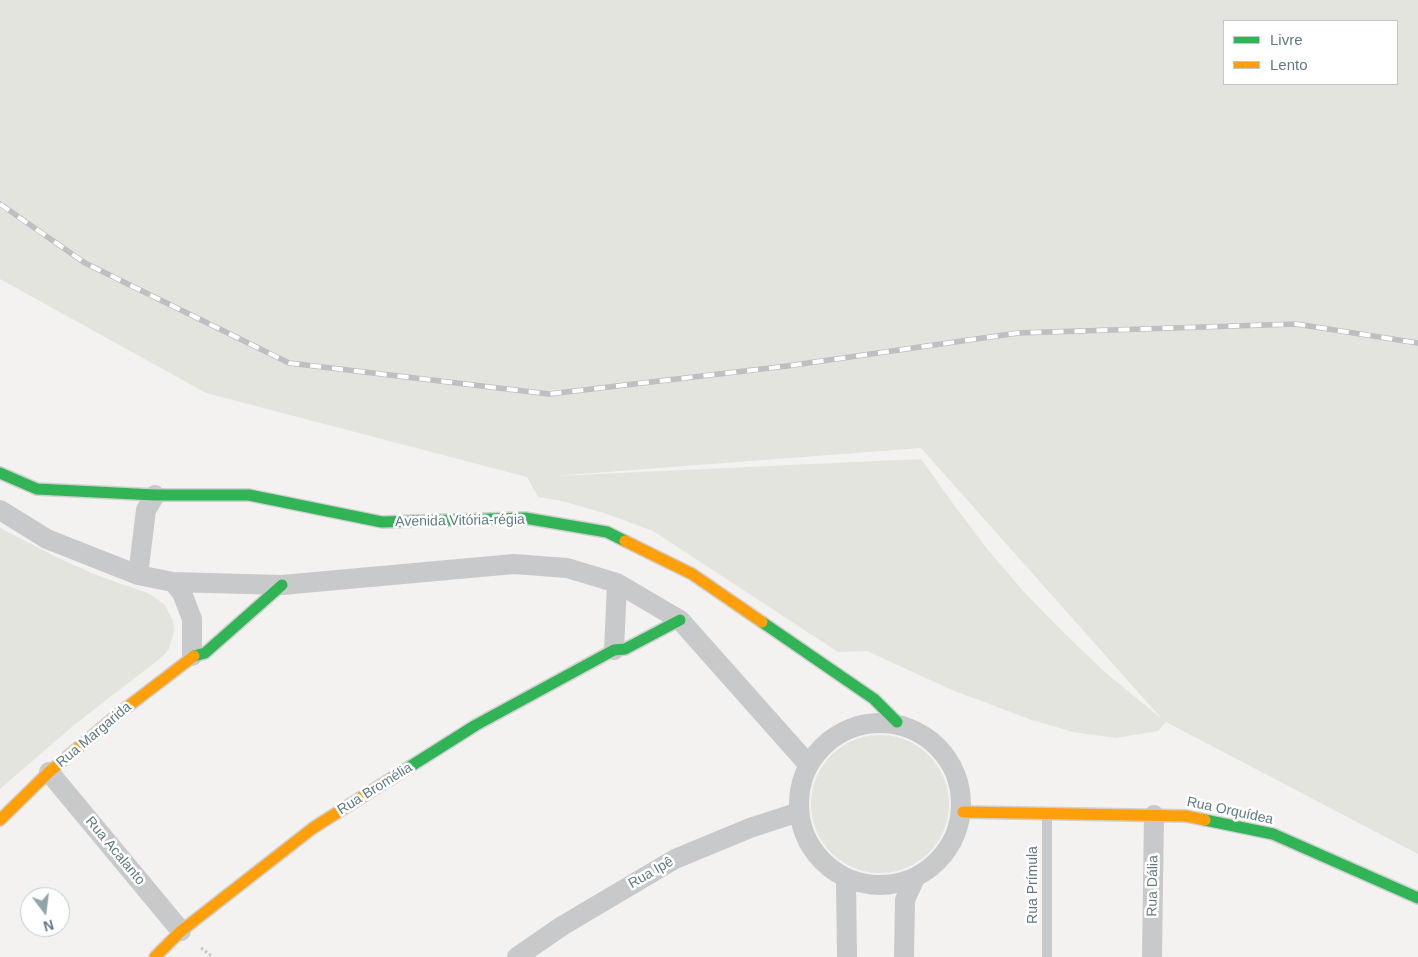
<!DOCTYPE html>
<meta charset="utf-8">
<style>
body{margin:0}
#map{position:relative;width:1418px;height:957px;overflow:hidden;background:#f3f2f0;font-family:Helvetica,sans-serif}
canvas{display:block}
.legend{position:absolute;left:1223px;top:20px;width:175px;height:65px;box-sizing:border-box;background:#fff;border:1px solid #bfcacd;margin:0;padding:6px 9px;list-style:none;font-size:15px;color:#607a83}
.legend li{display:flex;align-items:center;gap:10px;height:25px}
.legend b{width:25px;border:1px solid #bfcacd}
.north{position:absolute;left:20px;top:887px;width:50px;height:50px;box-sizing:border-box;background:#fff;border:1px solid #bfcacd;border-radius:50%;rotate:165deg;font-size:14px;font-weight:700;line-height:20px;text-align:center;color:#607a83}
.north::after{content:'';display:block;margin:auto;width:18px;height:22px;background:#93a4a9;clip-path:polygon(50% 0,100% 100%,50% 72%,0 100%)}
</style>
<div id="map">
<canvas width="1418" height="957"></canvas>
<ul class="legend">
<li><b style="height:6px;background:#30b455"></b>Livre</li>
<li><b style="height:6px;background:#ff9f0a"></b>Lento</li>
</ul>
<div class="north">N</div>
</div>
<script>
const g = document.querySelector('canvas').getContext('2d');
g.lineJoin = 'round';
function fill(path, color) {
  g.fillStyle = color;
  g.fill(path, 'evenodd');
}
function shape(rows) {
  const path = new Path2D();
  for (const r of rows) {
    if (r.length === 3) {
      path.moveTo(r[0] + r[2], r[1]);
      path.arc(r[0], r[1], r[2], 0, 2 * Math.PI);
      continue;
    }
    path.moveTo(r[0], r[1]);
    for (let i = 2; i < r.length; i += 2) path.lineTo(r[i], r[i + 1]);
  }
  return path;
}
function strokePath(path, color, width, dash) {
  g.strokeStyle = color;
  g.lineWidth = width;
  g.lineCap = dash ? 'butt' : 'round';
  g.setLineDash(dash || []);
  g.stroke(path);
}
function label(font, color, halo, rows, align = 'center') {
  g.font = font + ' Helvetica,sans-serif';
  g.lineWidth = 5;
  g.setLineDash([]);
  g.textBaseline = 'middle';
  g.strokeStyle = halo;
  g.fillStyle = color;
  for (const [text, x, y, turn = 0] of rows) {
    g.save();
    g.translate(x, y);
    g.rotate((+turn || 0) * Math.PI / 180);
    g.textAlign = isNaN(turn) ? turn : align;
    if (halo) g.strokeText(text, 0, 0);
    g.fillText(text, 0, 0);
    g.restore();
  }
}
const green = shape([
 [0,0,1418,0,1418,854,1166,722,1158,731,1116,738,1073,732,1032,720,952,690,867,651,838,652,653,531,607,514,562,501,538,497,527,477,206,393,0,279],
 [1397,21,1397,84,1224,84,1224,21],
 [921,448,1162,719,1106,673,1065,634,1025,593,988,550,954,505,921,459,554,476],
 [0,528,58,558,99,576,150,594,165,605,173,621,174,631,169,649,162,657,74,725,0,789],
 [880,804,69]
]);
const path = shape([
 [201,948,213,957]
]);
const lane = shape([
 [1047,957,1047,816]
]);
const street = shape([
 [0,510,47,539,138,575,173,582,282,585,514,564,567,568,617,583,680,620,807,763],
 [138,575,146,510,155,495],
 [173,582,182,593,192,619,192,656],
 [614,650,617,583],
 [880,804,81],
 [49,772,181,931],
 [846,880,847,957],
 [517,957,562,926,675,859,750,828,796,813],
 [904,957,905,900,914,880],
 [1152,957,1154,815]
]);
const fast = shape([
 [0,473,37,489,155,495,249,495,382,522,525,518,607,532,625,541],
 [762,622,874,699,897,722],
 [194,656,205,653,282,585],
 [392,778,476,725,614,650,625,649,680,620],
 [1205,820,1273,834,1418,898]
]);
const slow = shape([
 [625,541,692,574,762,622],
 [963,812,1186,816,1205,820],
 [0,820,49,772,122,711,194,656],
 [155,957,181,931,313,828,392,778]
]);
const rail = shape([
 [0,204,85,263,289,363,549,394,787,366,1018,333,1296,324,1418,343]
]);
const streetNames = [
 ["Avenida Vitória-régia",460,521,-1],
 ["Rua Margarida",94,735,-40],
 ["Rua Bromélia",375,789,-32],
 ["Rua Orquídea",1230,811,12],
 ["Rua Acalanto",115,851,50],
 ["Rua Ipê",651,873,-30],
 ["Rua Prímula",1033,885,-90],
 ["Rua Dália",1153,886,-89]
];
fill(green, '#e2e4dd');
strokePath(fast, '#cfd0d0', 14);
strokePath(slow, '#cfd0d0', 14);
strokePath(path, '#c5c7c6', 3, [2.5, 2.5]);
strokePath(lane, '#c8c9ca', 10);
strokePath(street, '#c8c9ca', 20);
strokePath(fast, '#30b455', 11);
strokePath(slow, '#ff9f0a', 11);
strokePath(rail, '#bdbfc0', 5.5);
strokePath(rail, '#fff', 4, [11]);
label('14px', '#607a83', '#fff', streetNames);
</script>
